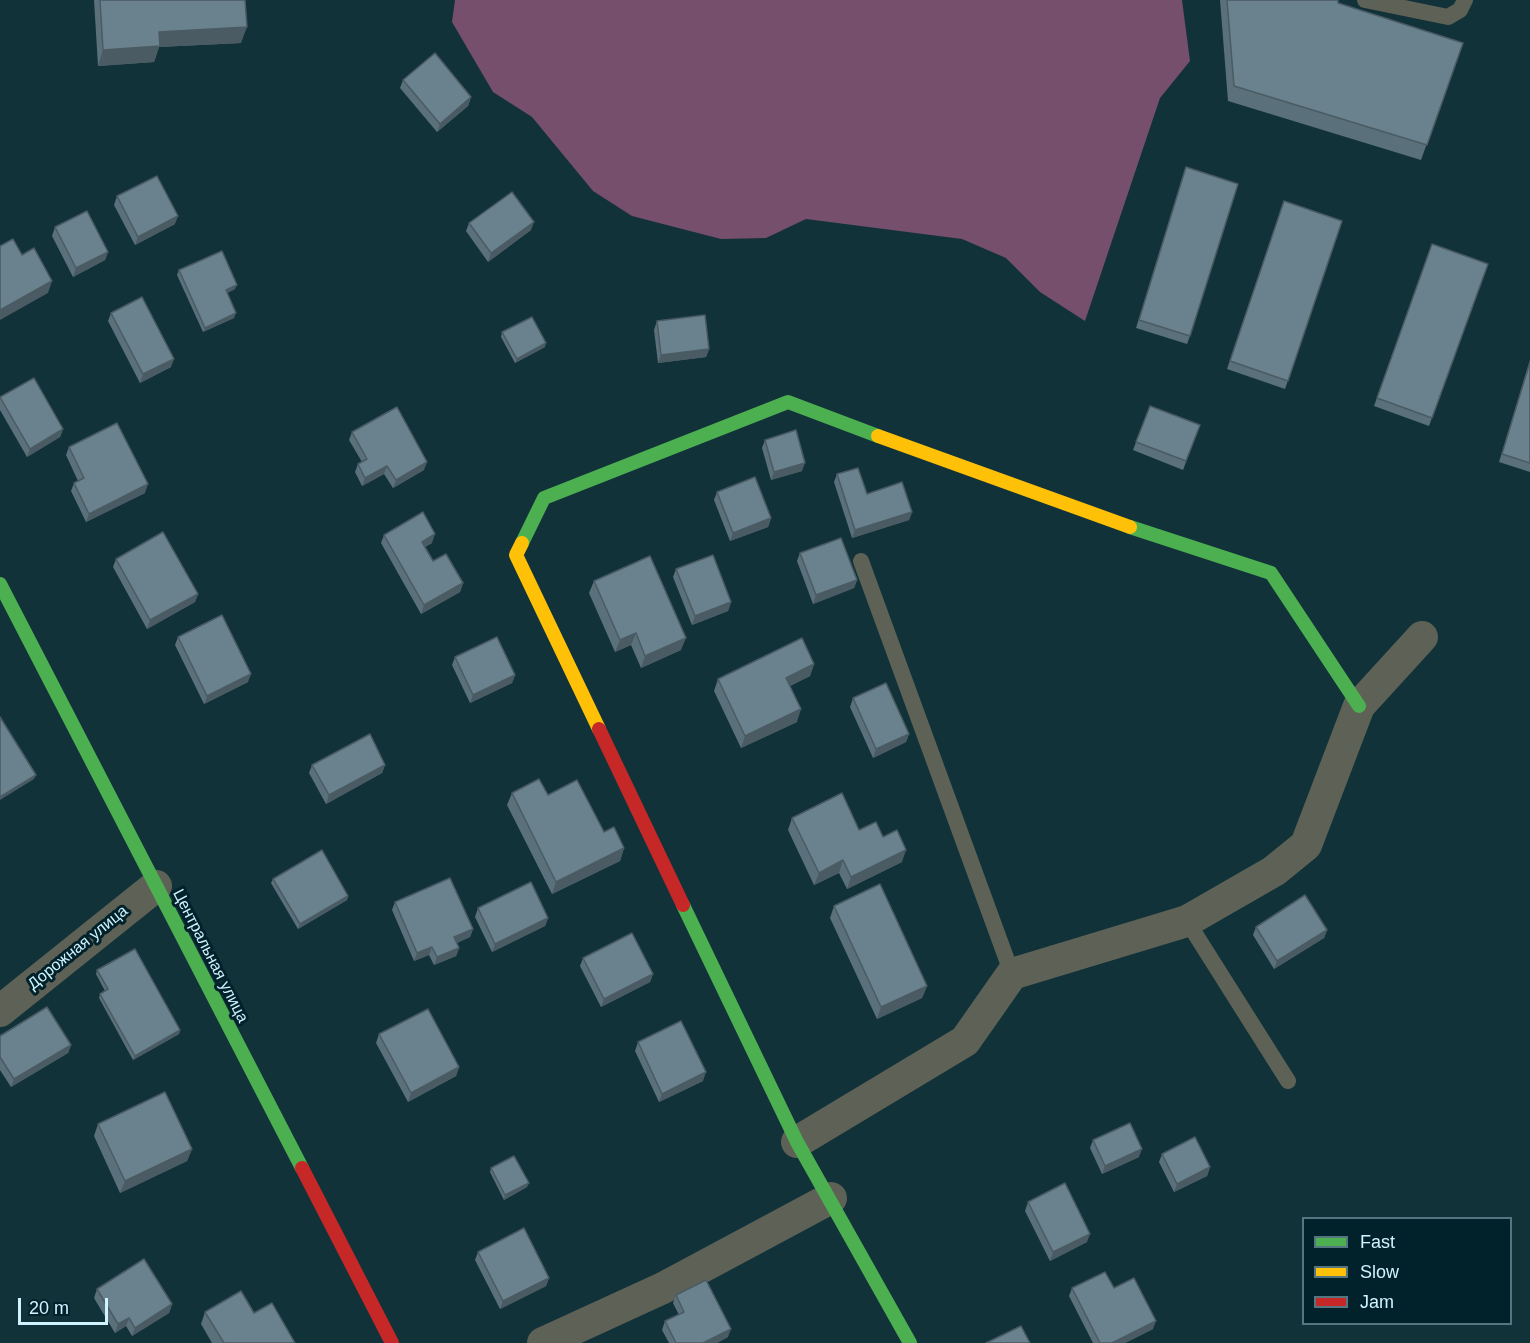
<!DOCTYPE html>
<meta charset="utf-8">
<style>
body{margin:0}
#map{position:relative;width:1530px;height:1343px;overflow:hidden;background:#12323a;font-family:Helvetica,sans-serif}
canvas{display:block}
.legend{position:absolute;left:1302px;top:1217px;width:210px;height:108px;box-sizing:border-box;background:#02222b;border:2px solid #547680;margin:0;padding:8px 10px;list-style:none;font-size:18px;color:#cff3ff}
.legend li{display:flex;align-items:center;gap:12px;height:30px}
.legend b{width:30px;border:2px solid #547680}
.scale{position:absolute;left:18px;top:1298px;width:90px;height:27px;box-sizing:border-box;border:3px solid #cff3ff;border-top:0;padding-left:8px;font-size:18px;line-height:21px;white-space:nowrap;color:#cff3ff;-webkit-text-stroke:4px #02222b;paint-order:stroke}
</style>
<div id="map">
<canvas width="1530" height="1343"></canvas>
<ul class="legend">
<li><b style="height:8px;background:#4caf50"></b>Fast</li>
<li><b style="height:8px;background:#ffc107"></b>Slow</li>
<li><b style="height:8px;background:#c62828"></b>Jam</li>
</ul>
<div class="scale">20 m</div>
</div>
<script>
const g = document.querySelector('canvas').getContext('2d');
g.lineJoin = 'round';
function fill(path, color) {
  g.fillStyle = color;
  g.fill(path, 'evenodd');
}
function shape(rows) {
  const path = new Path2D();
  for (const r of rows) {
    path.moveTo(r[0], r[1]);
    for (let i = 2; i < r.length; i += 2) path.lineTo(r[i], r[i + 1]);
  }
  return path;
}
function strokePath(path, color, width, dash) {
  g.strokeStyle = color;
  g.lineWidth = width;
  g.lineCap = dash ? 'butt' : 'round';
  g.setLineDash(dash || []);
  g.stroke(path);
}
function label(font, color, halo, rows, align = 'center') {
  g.font = font + ' Helvetica,sans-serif';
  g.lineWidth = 6;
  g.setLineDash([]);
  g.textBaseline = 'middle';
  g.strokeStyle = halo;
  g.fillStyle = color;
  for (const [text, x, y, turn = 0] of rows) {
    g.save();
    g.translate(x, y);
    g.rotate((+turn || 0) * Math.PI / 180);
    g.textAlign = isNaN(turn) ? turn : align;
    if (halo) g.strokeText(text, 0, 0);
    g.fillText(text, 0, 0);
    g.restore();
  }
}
const forest = shape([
 [455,0,1182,0,1190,61,1160,98,1085,321,1040,292,1006,258,962,239,806,219,766,238,721,239,632,216,593,191,532,117,493,92,452,22]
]);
const lane = shape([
 [1365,0,1448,17,1460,10,1465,0],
 [861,561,1012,974],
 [1187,921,1288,1081]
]);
const street = shape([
 [0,1011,156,886],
 [797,1142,965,1041,1012,974,1187,921,1274,871,1306,845,1359,706,1422,637],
 [543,1343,663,1288,831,1198]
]);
const fast = shape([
 [1130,527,1271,573,1359,706],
 [522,543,544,498,788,402,878,436],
 [0,584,302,1168],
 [683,905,797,1142,910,1343]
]);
const slow = shape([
 [878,436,1130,527],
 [522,543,516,555,599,729]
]);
const jam = shape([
 [599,729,683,905],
 [302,1168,392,1343]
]);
const wall = shape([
 [94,0,245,0,241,43,159,47,154,62,98,66],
 [1220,0,1338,0,1338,3,1463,43,1421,160,1228,101],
 [403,80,471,97,468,106,437,132,400,88],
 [1183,176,1190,336,1187,344,1136,328],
 [117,196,175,224,135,245,114,205],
 [1284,201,1342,221,1285,389,1227,369],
 [469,223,531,230,488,262,466,231],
 [55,227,108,252,105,260,73,277,52,236],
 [1432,244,1488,264,1429,426,1374,406],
 [179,270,235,289,227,293,234,318,203,332,177,275],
 [111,313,171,367,140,383,108,321],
 [657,321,709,349,706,357,658,363,654,330],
 [502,332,545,347,515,363,501,337],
 [1530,360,1530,472,1499,462],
 [0,397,63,429,60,437,27,457,0,410],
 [1150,406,1200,425,1183,470,1133,450],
 [352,432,424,470,393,488,384,474,362,486,355,472,358,464,362,462,349,440],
 [765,440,802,471,771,480,762,448],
 [69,447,145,493,86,522,71,491,74,483,78,481,66,455],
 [837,474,867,494,912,512,909,520,852,538,834,482],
 [717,492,771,518,768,527,730,541,714,500],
 [384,535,432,543,425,547,433,561,463,583,460,592,421,614,381,543],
 [800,553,857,580,854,588,813,604,797,561],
 [116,559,198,594,195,602,147,629,113,567],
 [676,569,731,602,728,611,692,625,673,577],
 [594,581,681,650,641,668,631,645,615,652,589,593],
 [178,637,248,682,204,704,175,645],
 [455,657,515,675,512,683,470,703,452,665],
 [814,664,810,676,790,686,797,722,741,748,714,691,718,679],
 [853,698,909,734,906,742,873,758,850,707],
 [312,765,385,765,382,773,326,804,309,773],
 [512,793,548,795,604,832,624,848,620,861,552,894,507,805],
 [792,818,859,830,883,837,902,862,847,889,839,873,814,885,788,830],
 [273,879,348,896,347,900,298,929,271,883],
 [395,902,473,929,470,937,457,943,459,948,456,956,434,965,429,955,414,961,392,910],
 [834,906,927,986,922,998,877,1019,830,918],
 [478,908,548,918,545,926,492,952,475,917],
 [1256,927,1327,930,1324,938,1274,969,1253,935],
 [583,958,653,974,650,982,601,1007,580,966],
 [97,970,180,1030,179,1034,133,1060,99,998,100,994,105,991,96,974],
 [379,1034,459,1067,456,1076,408,1102,376,1043],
 [0,1036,71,1045,68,1053,11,1087,0,1070],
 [638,1042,703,1081,659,1102,635,1051],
 [98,1124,192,1149,187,1161,120,1193,94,1136],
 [1093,1140,1139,1157,1102,1174,1090,1148],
 [1162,1154,1210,1167,1207,1176,1174,1192,1159,1162],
 [491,1168,527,1187,504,1200,490,1172],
 [1028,1202,1087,1242,1050,1261,1025,1211],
 [478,1252,549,1278,546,1286,500,1309,475,1260],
 [1072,1288,1114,1288,1153,1329,1125,1343,1093,1343,1069,1296],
 [97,1289,172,1304,169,1313,132,1336,126,1326,115,1333,94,1298],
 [676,1295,728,1337,717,1343,669,1343,662,1330,665,1321,679,1315,673,1303],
 [205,1312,254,1313,295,1343,212,1343,201,1324]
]);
const shadedWall = shape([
 [247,27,241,43,159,47,154,62,98,66,103,50,159,32],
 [471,97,468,106,437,132,440,124],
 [178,216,175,224,135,245,138,237],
 [534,222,531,230,488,262,491,253],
 [108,252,105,260,73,277,76,268],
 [52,281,48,293,0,320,0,310],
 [237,285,235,289,224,294,226,290],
 [236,313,234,318,203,332,205,328],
 [546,343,545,347,515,363,517,359],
 [709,349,706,357,658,363,661,355],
 [174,359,171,367,140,383,143,374],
 [63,429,60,437,27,457,30,449],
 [427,462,424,470,393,488,396,480],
 [805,463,802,471,771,480,774,472],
 [387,466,384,474,362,486,365,478],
 [148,484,145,493,86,522,89,514],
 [912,512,909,520,852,538,855,530],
 [771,518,768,527,730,541,733,533],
 [435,534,432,543,419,550,422,542],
 [857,580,854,588,813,604,816,595],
 [463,583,460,592,421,614,424,605],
 [198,594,195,602,147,629,150,620],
 [731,602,728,611,692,625,695,616],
 [636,633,631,645,615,652,620,640],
 [686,638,681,650,641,668,645,656],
 [814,664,810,676,781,690,786,678],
 [251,674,248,682,204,704,207,696],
 [515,675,512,683,470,703,473,695],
 [801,709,797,722,741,748,745,736],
 [909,734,906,742,873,758,876,749],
 [385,765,382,773,326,804,329,795],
 [36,775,34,779,0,800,0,797],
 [624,848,620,861,552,894,556,882],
 [906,850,902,862,847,889,851,877],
 [843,860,839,873,814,885,819,873],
 [348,896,347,900,298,929,300,924],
 [548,918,545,926,492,952,495,944],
 [473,929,470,937,451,945,454,937],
 [1327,930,1324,938,1274,969,1277,961],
 [432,947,429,955,414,961,417,953],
 [459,948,456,956,434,965,437,957],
 [653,974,650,982,601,1007,604,999],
 [927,986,922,998,877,1019,881,1007],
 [180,1030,179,1034,133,1060,135,1056],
 [71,1045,68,1053,11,1087,14,1079],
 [459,1067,456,1076,408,1102,411,1093],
 [706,1072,703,1081,659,1102,662,1094],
 [192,1149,187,1161,120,1193,125,1181],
 [1142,1149,1139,1157,1102,1174,1105,1166],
 [1210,1167,1207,1176,1174,1192,1177,1184],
 [529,1183,527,1187,504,1200,505,1195],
 [1090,1234,1087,1242,1050,1261,1053,1252],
 [549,1278,546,1286,500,1309,503,1301],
 [172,1304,169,1313,132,1336,135,1328],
 [129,1318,126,1326,115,1333,118,1324],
 [1156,1321,1153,1329,1125,1343,1112,1343],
 [731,1329,728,1337,717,1343,703,1343]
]);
const building = shape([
 [100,0,245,0,247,27,159,32,160,46,103,50,100,0],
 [1227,0,1338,0,1338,3,1463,43,1427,145,1234,86,1227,0],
 [435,53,471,97,440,124,403,80,435,53],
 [1186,167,1238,184,1190,336,1139,320,1186,167],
 [157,176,178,216,138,237,117,196,157,176],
 [512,192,534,222,491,253,469,223,512,192],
 [1284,201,1342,221,1288,381,1230,361,1284,201],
 [87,211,108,252,76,268,55,227,87,211],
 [13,239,22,255,34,248,52,281,0,310,0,246,13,239],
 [1432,244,1488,264,1432,418,1377,398,1432,244],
 [222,251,237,285,226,290,236,313,205,328,179,270,222,251],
 [142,297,174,359,143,374,111,313,142,297],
 [705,315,709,349,661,355,657,321,705,315],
 [532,317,546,343,517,359,502,332,532,317],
 [1530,362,1530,463,1502,454,1530,362],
 [34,378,63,429,30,449,0,397,34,378],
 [1150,406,1200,425,1186,461,1136,442,1150,406],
 [397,407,427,462,396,480,387,466,365,478,358,464,367,459,352,432,397,407],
 [117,423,148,484,89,514,74,483,84,478,69,447,117,423],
 [796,430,805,463,774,472,765,440,796,430],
 [858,468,867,494,902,482,912,512,855,530,837,474,858,468],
 [755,477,771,518,733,533,717,492,755,477],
 [423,512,435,534,422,542,433,561,446,554,463,583,424,605,384,535,423,512],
 [163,532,198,594,150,620,116,559,163,532],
 [841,538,857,580,816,595,800,553,841,538],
 [713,555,731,602,695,616,676,569,713,555],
 [650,556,686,638,645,656,636,633,620,640,594,581,650,556],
 [222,615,251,674,207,696,178,637,222,615],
 [497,637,515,675,473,695,455,657,497,637],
 [802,638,814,664,786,678,801,709,745,736,718,679,802,638],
 [886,683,909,734,876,749,853,698,886,683],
 [0,717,36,775,0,797,0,717],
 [370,734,385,765,329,795,312,765,370,734],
 [539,779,548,795,577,780,604,832,614,827,624,848,556,882,512,793,539,779],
 [842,793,859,830,876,822,883,837,897,830,906,850,851,877,843,860,819,873,792,818,842,793],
 [322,850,348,896,300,924,273,879,322,850],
 [450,878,473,929,454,937,459,948,437,957,432,947,417,953,395,902,450,878],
 [531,882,548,918,495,944,478,908,531,882],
 [880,884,927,986,881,1007,834,906,880,884],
 [1305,895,1327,930,1277,961,1256,927,1305,895],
 [632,933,653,974,604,999,583,958,632,933],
 [135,949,180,1030,135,1056,100,994,108,989,97,970,135,949],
 [47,1007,71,1045,14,1079,0,1057,0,1036,47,1007],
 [428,1009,459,1067,411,1093,379,1034,428,1009],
 [681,1021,706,1072,662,1094,638,1042,681,1021],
 [165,1092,192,1149,125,1181,98,1124,165,1092],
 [1130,1123,1142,1149,1105,1166,1093,1140,1130,1123],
 [1195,1137,1210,1167,1177,1184,1162,1154,1195,1137],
 [514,1156,529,1183,505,1195,491,1168,514,1156],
 [1065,1183,1090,1234,1053,1252,1028,1202,1065,1183],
 [524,1228,549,1278,503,1301,478,1252,524,1228],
 [144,1259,172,1304,135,1328,129,1318,118,1324,97,1289,144,1259],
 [1105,1272,1114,1288,1134,1278,1156,1321,1112,1343,1100,1343,1072,1288,1105,1272],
 [706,1280,731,1329,703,1343,676,1343,665,1321,684,1312,676,1295,706,1280],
 [241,1291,254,1313,272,1303,295,1343,224,1343,205,1312,241,1291],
 [1021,1326,1030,1343,986,1343,1021,1326]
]);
const streetNames = [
 ["Дорожная улица",78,948,-39],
 ["Центральная улица",210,956,63]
];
fill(forest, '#754f6b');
strokePath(lane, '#5e6256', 16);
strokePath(street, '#5e6256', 32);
strokePath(fast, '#4caf50', 14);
strokePath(slow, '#ffc107', 14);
strokePath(jam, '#c62828', 14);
fill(wall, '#5a707a');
fill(shadedWall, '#4a5b63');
fill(building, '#69828e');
strokePath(building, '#4a5b63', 1.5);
label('16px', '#cff3ff', '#02222b', streetNames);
</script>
